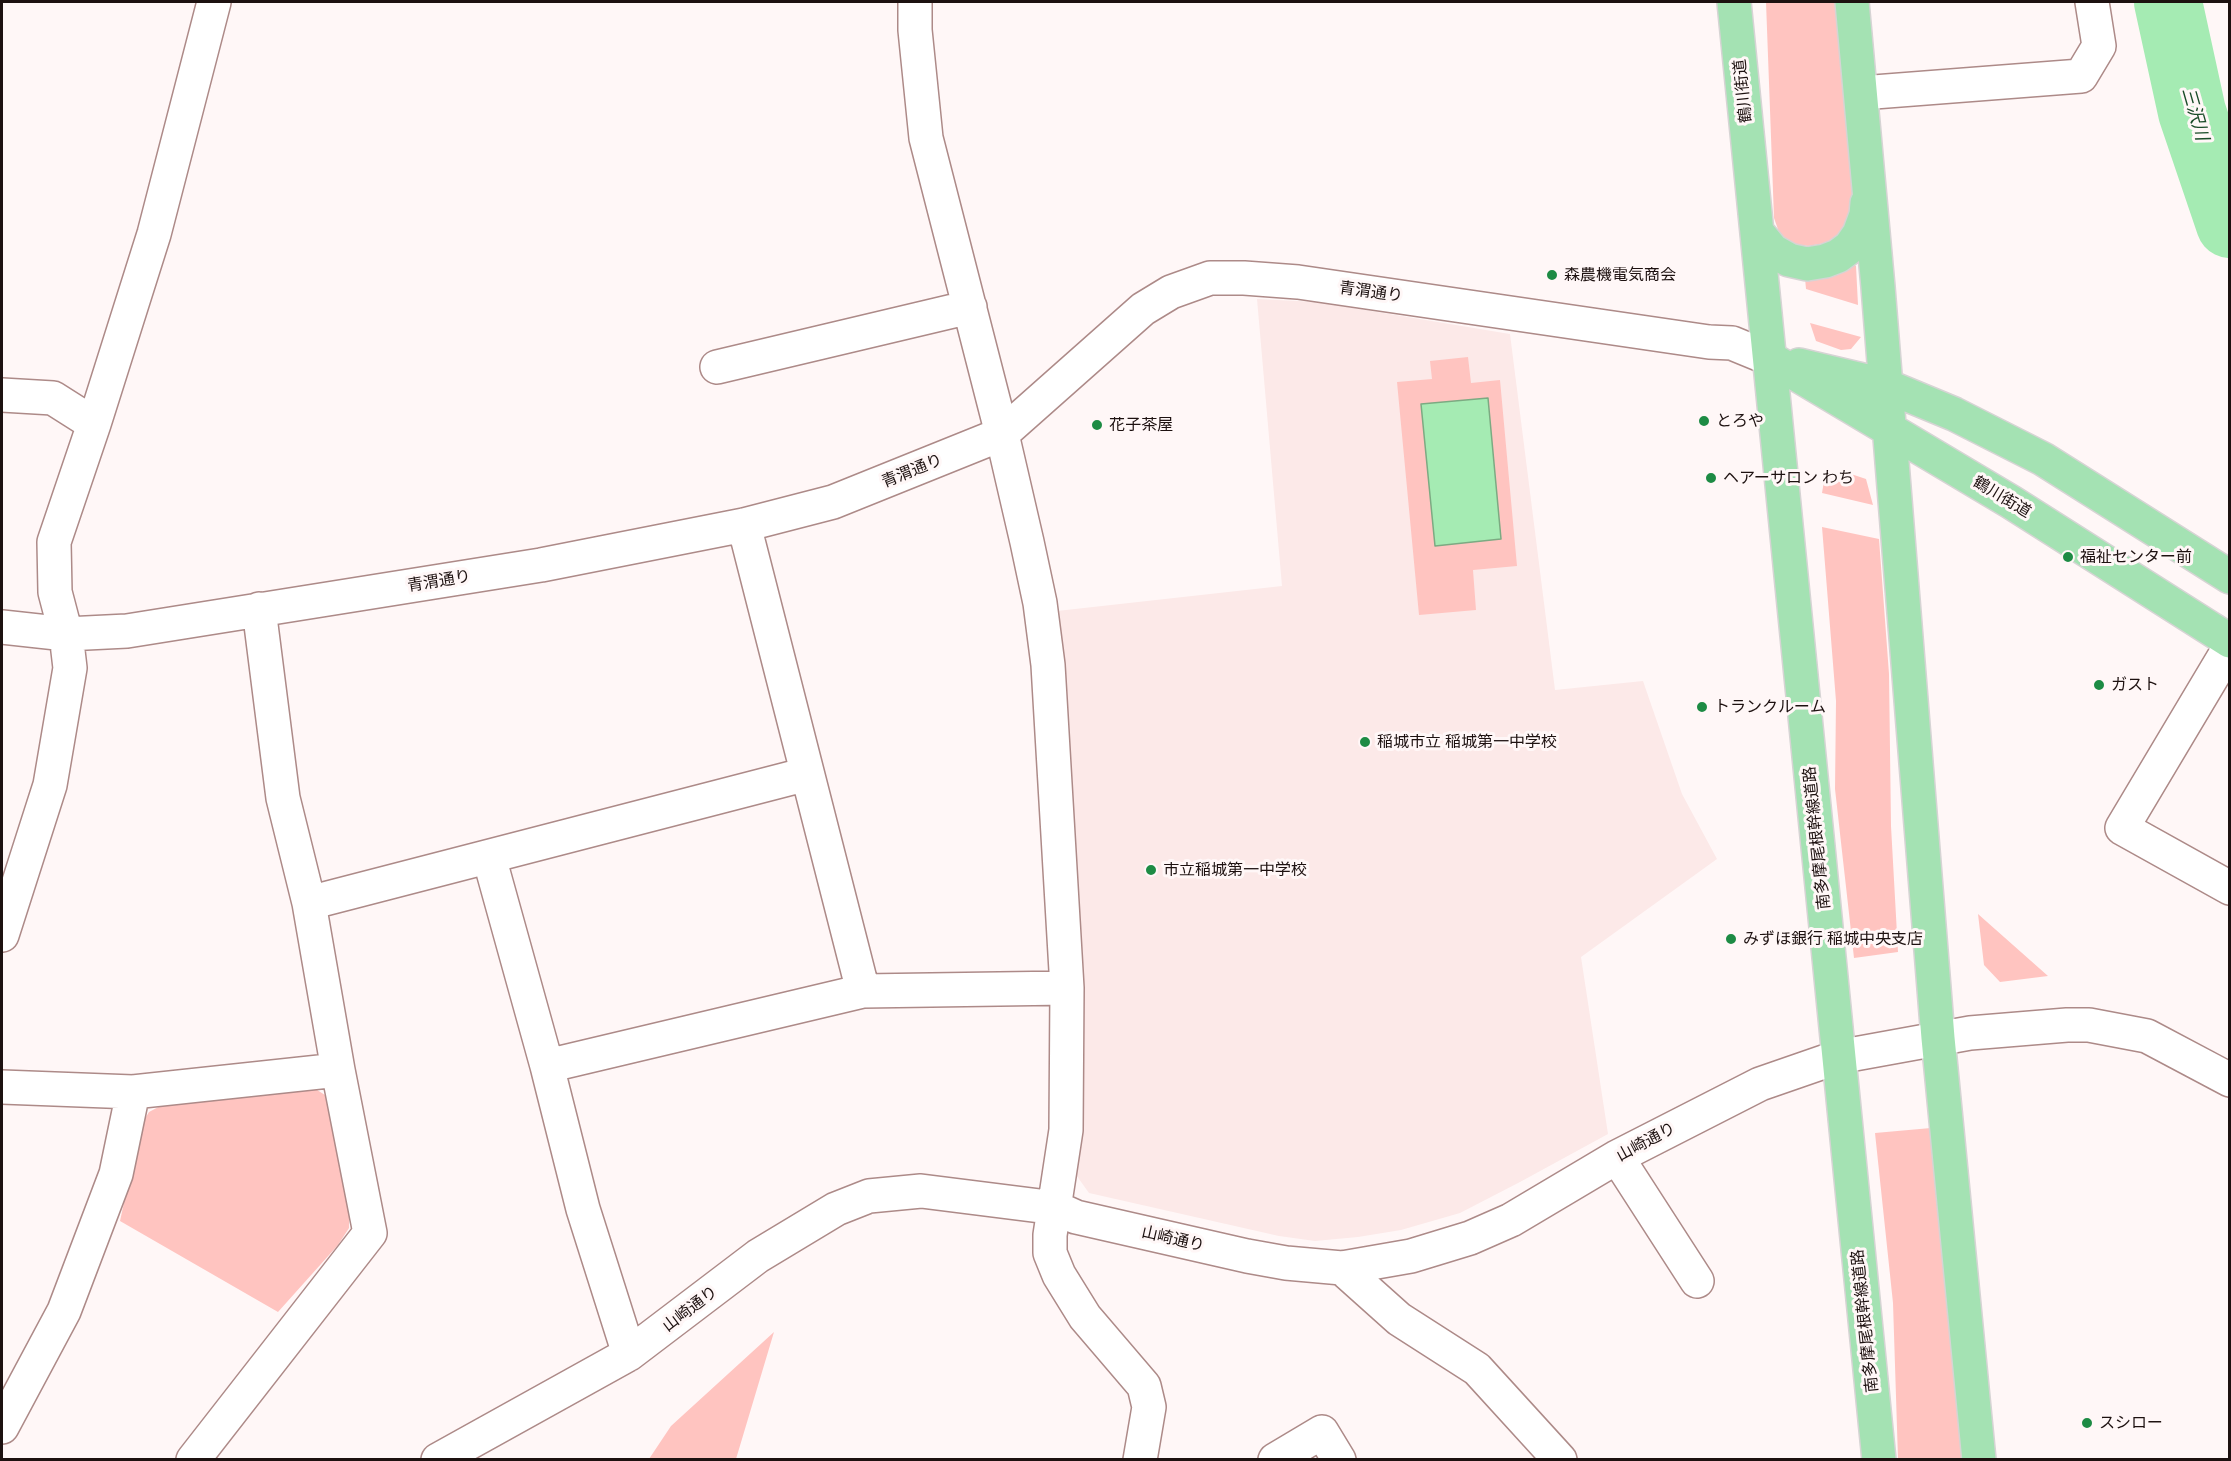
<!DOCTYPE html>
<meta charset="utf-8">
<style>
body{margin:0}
#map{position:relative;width:2231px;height:1461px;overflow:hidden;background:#fff7f7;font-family:"Public Sans",sans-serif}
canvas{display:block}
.frame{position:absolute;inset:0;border:3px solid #1d1110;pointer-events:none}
</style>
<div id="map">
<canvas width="2231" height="1461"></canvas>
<div class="frame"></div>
</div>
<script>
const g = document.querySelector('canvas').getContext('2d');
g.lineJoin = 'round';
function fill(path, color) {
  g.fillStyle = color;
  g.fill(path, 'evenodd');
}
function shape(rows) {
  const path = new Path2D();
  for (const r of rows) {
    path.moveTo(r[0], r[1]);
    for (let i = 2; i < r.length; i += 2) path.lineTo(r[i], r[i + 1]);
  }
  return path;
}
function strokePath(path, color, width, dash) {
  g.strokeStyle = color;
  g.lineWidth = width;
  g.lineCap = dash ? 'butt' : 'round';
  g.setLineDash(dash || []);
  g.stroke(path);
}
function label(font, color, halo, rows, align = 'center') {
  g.font = font + ' "Public Sans","Noto Sans JP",sans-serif';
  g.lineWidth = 6;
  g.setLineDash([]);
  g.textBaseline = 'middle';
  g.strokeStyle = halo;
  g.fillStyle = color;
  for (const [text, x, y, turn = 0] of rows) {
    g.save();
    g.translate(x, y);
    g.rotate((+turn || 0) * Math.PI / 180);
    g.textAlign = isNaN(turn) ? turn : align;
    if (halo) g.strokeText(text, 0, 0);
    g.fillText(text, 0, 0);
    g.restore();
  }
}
const built = shape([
 [1257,299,1317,302,1510,334,1555,690,1643,681,1682,794,1717,859,1581,957,1608,1134,1520,1182,1460,1213,1401,1230,1358,1237,1315,1241,1279,1236,1089,1193,1074,1172,1057,611,1282,586]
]);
const green = shape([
 [1766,2,1838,2,1852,160,1853,202,1850,219,1841,232,1826,243,1808,246,1792,244,1781,238,1774,218],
 [1853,264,1856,266,1858,305,1806,289,1805,278,1819,279,1835,275],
 [1810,323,1861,337,1851,349,1841,350,1816,341],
 [1468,357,1471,383,1500,380,1517,566,1473,570,1476,610,1419,615,1397,382,1432,379,1430,361],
 [1842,471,1866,479,1873,505,1822,493,1824,481],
 [1822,527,1879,539,1889,674,1891,826,1898,952,1854,958,1835,789,1836,701],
 [1978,914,2048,976,2000,982,1984,965],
 [311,1086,328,1097,349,1197,349,1228,338,1245,278,1312,120,1221,141,1125,149,1112,166,1103],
 [1931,1128,1964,1459,1898,1459,1893,1303,1875,1133],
 [774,1332,736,1459,649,1459,671,1426]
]);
const water = shape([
 [1488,398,1501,539,1435,546,1421,404,1488,398]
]);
const river = shape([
 [2168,2,2192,112,2230,224]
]);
const minor = shape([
 [915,2,915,30,926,138,1002,434,1027,542,1040,603,1048,665,1067,988,1066,1130,1050,1235,1050,1253,1059,1275,1085,1317,1144,1386,1149,1407,1140,1460],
 [1861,93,2081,76,2099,46,2092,2],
 [717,367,970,307],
 [2,395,53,398,94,424],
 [744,525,863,991],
 [2,627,66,634,127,631,541,565,744,525,833,502,1002,434,1143,309,1171,292,1210,278,1244,278,1298,282,1709,342,1732,343,1771,359],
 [2230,647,2122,828,2230,888],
 [489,857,547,1066,583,1209,629,1354],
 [309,903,807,774],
 [2,935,50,785,70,668,66,634,55,592,54,542,94,424,154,234,214,2],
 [547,1066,863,991,1067,988],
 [2,1087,133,1092,338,1070],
 [1617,1157,1697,1281],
 [1342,1268,1399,1319,1477,1369,1560,1460],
 [2,1427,64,1311,116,1174,133,1092],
 [193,1460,370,1233,338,1070,309,903,283,798,259,609],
 [438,1460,629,1354,758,1256,836,1209,869,1196,921,1191,1056,1208,1076,1217,1247,1256,1286,1263,1342,1268,1411,1256,1470,1238,1511,1220,1617,1157,1760,1084,1838,1057,1970,1033,2067,1025,2089,1025,2147,1036,2230,1080],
 [1275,1460,1322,1432,1339,1460]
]);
const major = shape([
 [1734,2,1879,1460],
 [1852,2,1878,287,1938,1038,1979,1460],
 [1758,233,1773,251,1789,260,1807,264,1825,261,1838,256,1850,247,1859,234,1866,215,1867,203],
 [1771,359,2011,502,2230,641],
 [1799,365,1884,385,1954,414,2043,459,2230,577]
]);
const markers = [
 [1552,275,6,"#1d8b44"],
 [1704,421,6,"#1d8b44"],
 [1097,425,6,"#1d8b44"],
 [1711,478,6,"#1d8b44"],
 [2068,557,6,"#1d8b44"],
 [2099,685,6,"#1d8b44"],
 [1702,707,6,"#1d8b44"],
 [1365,742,6,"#1d8b44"],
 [1151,870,6,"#1d8b44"],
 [1731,939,6,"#1d8b44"],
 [2087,1423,6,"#1d8b44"]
];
const streetNames = [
 ["鶴川街道",1743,91,-96],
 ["青渭通り",1371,292,8],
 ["青渭通り",912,471,-22],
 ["鶴川街道",2002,497,31],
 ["青渭通り",439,581,-9],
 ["南多摩尾根幹線道路",1817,838,-96],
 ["山崎通り",1646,1142,-28],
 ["山崎通り",1173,1239,13],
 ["山崎通り",690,1309,-37],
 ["南多摩尾根幹線道路",1865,1321,-96]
];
const poiNames = [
 ["森農機電気商会",1564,275],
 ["とろや",1716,421],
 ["花子茶屋",1109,425],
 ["ヘアーサロン わち",1723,478],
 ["福祉センター前",2080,557],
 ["ガスト",2111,685],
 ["トランクルーム",1714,707],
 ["稲城市立 稲城第一中学校",1377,742],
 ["市立稲城第一中学校",1163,870],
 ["みずほ銀行 稲城中央支店",1743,939],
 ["スシロー",2099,1423]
];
const waterNames = [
 ["三沢川",2195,114,74]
];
fill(built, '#fce9e8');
fill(green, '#ffc4c0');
fill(water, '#a5ebb3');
strokePath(water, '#7caa82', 1.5);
strokePath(river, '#a5ebb3', 68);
strokePath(minor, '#ad8a88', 36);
strokePath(major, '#d6d4d4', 36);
strokePath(minor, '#fff', 33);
strokePath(major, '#a4e2b3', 33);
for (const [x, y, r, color] of markers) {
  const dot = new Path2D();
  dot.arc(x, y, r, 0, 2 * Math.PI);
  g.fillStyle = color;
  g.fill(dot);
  strokePath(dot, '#fff7f7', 2);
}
label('16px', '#1d1110', '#fff7f7', streetNames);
label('16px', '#1d1110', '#fff7f7', poiNames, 'left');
label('italic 18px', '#1a4c28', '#fff7f7', waterNames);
</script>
